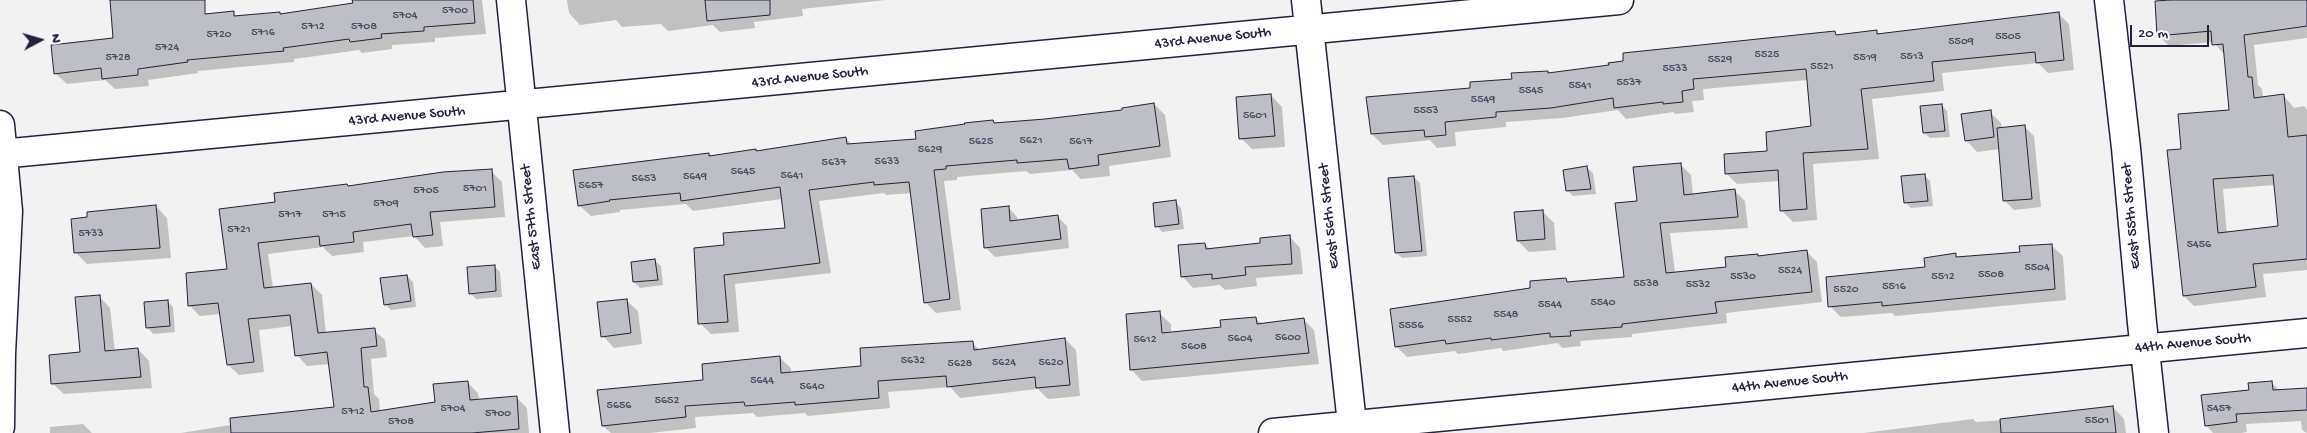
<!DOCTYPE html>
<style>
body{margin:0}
#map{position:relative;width:2307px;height:433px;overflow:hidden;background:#f2f2f3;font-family:"Gochi Hand",sans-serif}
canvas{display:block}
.north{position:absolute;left:15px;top:15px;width:50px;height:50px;-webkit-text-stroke:4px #fff;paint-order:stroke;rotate:84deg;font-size:14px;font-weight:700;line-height:20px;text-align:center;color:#22223b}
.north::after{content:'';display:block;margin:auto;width:18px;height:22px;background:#22223b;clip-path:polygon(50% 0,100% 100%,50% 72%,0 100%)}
.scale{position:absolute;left:2130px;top:25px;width:79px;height:22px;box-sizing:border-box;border:2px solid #22223b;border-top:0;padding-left:6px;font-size:15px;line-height:18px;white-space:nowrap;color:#22223b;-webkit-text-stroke:4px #fff;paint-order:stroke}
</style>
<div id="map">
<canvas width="2307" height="433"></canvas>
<div class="north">N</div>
<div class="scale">20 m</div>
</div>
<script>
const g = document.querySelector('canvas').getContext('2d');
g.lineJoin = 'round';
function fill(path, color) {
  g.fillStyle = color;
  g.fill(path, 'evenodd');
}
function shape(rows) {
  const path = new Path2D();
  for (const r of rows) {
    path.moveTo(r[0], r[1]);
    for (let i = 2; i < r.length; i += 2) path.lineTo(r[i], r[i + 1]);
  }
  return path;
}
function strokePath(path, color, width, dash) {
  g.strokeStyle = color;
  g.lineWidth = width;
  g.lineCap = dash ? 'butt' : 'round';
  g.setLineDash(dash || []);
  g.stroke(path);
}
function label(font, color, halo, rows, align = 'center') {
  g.font = font + ' "Gochi Hand",sans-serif';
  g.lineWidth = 4.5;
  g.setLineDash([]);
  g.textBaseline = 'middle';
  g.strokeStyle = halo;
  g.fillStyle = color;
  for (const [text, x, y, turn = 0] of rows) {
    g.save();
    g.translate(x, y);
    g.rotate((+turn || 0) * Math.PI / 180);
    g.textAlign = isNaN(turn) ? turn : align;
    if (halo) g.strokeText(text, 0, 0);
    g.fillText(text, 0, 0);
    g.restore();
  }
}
const shadow = shape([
 [382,0,482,0,486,34,435,38,435,42,392,45,392,49,362,53,359,50,294,59,294,62,198,71,198,73,148,80,149,86,115,89,105,80,67,84,55,73,131,38,233,13,237,17,279,13,281,15],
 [567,0,886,0,802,9,803,16,754,22,755,28,720,32,713,25,668,31,661,24,622,27,616,20,580,25,569,13],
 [2184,0,2307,0,2307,38,2254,45,2258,85,2262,89,2263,98,2283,95,2294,108,2304,106,2307,110,2307,270,2263,274,2266,297,2194,306,2184,296,2183,150,2231,111,2225,55,2213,42,2169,46,2159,36],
 [2275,185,2279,227,2227,234,2223,189],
 [2058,13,2069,24,2074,70,2048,73,2038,63,1942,73,1944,91,1872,99,1879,159,1813,164,1817,220,1793,222,1782,211,1780,181,1737,184,1726,173,1812,127,1808,80,1703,89,1704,100,1692,101,1694,112,1675,114,1673,112,1626,119,1618,110,1562,118,1506,122,1506,127,1455,132,1456,146,1437,148,1430,140,1383,145,1372,134,1471,89,1548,72,1550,74,1835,33,1838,36,1876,31,1880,35],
 [1271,95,1282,107,1285,147,1252,149,1241,138],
 [1154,104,1165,115,1171,157,1109,166,1110,176,1081,179,1072,170,1030,174,1026,171,957,177,957,180,944,181,961,310,936,313,925,302,912,193,886,195,884,193,819,201,831,273,735,284,739,332,711,334,700,323,725,247,786,229,782,199,693,211,686,204,620,210,620,212,591,216,579,205,709,154,711,157,757,152,846,138,852,145,917,140,993,121,996,124,1045,120,1124,111],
 [1942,105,1947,111,1950,137,1930,138,1924,133],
 [1990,112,2001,123,2002,129,2025,127,2034,136,2041,207,2014,210,2004,200,2000,149,1977,152,1966,140],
 [1680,164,1691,175,1693,195,1734,190,1745,201,1748,228,1670,233,1675,273,1727,268,1758,255,1760,257,1806,251,1817,262,1822,302,1726,313,1727,323,1632,334,1632,337,1580,341,1581,346,1562,348,1558,343,1503,351,1501,348,1458,354,1455,351,1407,357,1396,346,1531,289,1566,280,1569,283,1625,278,1638,202],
 [1587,168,1593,173,1596,194,1573,196,1567,190],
 [491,171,502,182,505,217,440,222,443,246,425,248,414,236,363,242,364,252,332,256,323,247,268,254,273,288,311,284,322,295,326,334,374,330,385,340,387,357,371,359,374,394,379,399,380,411,436,403,467,382,478,393,479,400,516,397,527,408,529,433,181,433,335,408,330,364,307,366,297,355,293,326,259,330,264,372,239,375,228,365,221,314,200,316,189,305,228,271,276,203,349,188],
 [1924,175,1930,181,1933,206,1911,208,1905,202],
 [1414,177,1420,183,1427,256,1402,258,1396,252],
 [1176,202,1181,208,1184,229,1162,232,1157,226],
 [156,206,167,218,171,258,87,264,75,252,88,219],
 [1008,207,1017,217,1018,221,1058,217,1067,226,1069,248,995,257,985,247],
 [1542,211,1554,223,1556,250,1529,252,1518,241,1516,213],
 [1289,236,1300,248,1303,274,1256,278,1257,286,1225,290,1220,285,1193,288,1182,276,1205,244,1211,250,1262,244],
 [2051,245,2063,256,2066,300,1895,316,1892,313,1841,317,1830,306,1955,255,1959,258,2021,253],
 [655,261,661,266,663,285,640,288,634,282],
 [494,266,500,272,502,297,476,299,470,293],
 [407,276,413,282,416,307,391,310,385,304],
 [99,296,110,308,115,352,138,349,149,361,152,388,64,394,52,383,81,353],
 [626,300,638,311,642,344,614,348,603,336],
 [167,301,173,307,175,332,153,334,148,328,145,303],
 [1159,313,1171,324,1171,333,1222,328,1255,318,1262,324,1303,319,1314,330,1319,364,1142,381,1131,369],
 [1065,339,1076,350,1080,396,1048,399,1038,389,960,398,950,387,888,392,890,408,808,416,805,413,757,417,753,413,695,417,696,428,650,433,611,433,603,426,704,381,742,363,742,360,779,357,791,368,791,374,863,367,972,343,980,350],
 [2272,383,2280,391,2307,389,2307,433,2302,430,2301,421,2246,424,2247,432,2241,433,2213,433,2206,425,2250,391],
 [2113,407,2124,419,2126,433,1864,433,1973,419,1976,422,2032,418],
 [83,424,92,433,50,433,50,427]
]);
const building = shape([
 [110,0,205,0,205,14,234,11,234,16,280,12,280,14,353,3,352,0,473,0,475,23,424,27,424,31,381,34,382,38,350,42,349,39,283,48,284,51,187,60,188,62,138,69,138,75,102,79,101,68,54,74,51,45,113,38,110,0],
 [705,0,770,0,770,15,707,21,705,0],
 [2170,0,2307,0,2307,26,2244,35,2248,77,2252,77,2254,98,2284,94,2288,137,2307,135,2307,259,2253,264,2256,287,2183,296,2167,150,2181,149,2178,114,2229,110,2223,44,2212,45,2211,31,2157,36,2155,1,2170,0],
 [2273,175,2278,226,2218,233,2213,179,2273,175],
 [2059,12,2064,60,2036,63,2035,52,1932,62,1934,81,1861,89,1868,149,1803,153,1807,209,1780,211,1778,170,1725,174,1724,154,1767,151,1766,132,1811,126,1806,69,1693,79,1694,89,1682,91,1683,102,1663,104,1663,102,1614,108,1613,98,1551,108,1496,112,1496,117,1445,122,1446,135,1425,137,1424,130,1371,134,1366,97,1470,88,1470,82,1512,79,1511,73,1548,71,1548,73,1609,65,1608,63,1623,61,1623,53,1835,31,1836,35,1877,30,1877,34,2059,12],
 [1271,94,1275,136,1239,139,1236,97,1271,94],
 [1154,103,1160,146,1098,155,1099,165,1069,169,1067,159,1017,163,1017,160,946,166,946,169,934,170,950,299,924,303,909,182,874,185,874,182,809,190,820,263,724,275,728,322,698,324,694,248,724,245,723,233,785,228,780,187,681,201,680,193,609,200,610,201,578,206,573,170,709,153,709,156,756,149,756,151,846,137,847,144,916,139,915,131,965,124,964,123,993,120,994,123,1045,119,1122,110,1122,108,1154,103],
 [1942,104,1945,131,1923,133,1920,106,1942,104],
 [1991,110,1994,137,1965,141,1961,114,1991,110],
 [2025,125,2032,199,2003,201,1997,128,2025,125],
 [1681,163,1684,195,1735,189,1738,217,1660,223,1666,273,1726,267,1725,257,1758,254,1758,256,1807,250,1812,292,1715,302,1717,313,1622,324,1622,327,1570,331,1571,336,1550,337,1550,333,1491,340,1491,338,1446,344,1445,340,1395,347,1390,309,1530,288,1530,281,1566,278,1567,282,1624,277,1615,203,1637,201,1633,167,1681,163],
 [1587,166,1591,189,1566,191,1563,170,1587,166],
 [492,169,495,207,430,212,433,235,413,237,411,224,353,232,354,242,320,246,319,236,258,243,264,288,311,283,318,333,375,328,377,346,361,348,364,387,368,387,371,412,435,402,433,384,468,381,470,400,517,396,519,429,472,433,231,433,230,418,334,407,327,352,295,356,290,315,248,319,254,362,227,365,218,303,188,306,186,273,227,269,219,209,275,202,274,193,347,184,348,186,443,172,492,169],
 [1925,174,1928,201,1904,203,1901,176,1925,174],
 [1414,176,1422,251,1395,253,1388,178,1414,176],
 [1176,200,1179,224,1155,227,1153,203,1176,200],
 [156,205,160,248,74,253,71,219,87,217,87,212,156,205],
 [1009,206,1010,221,1058,215,1061,239,984,248,981,209,1009,206],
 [1543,210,1545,239,1517,241,1514,212,1543,210],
 [1290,235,1292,264,1245,267,1246,275,1212,279,1212,274,1181,277,1178,245,1205,243,1206,249,1260,243,1260,238,1290,235],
 [2052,244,2055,289,1882,306,1882,302,1828,307,1826,277,1925,267,1924,258,1956,253,1956,257,2020,252,2019,246,2052,244],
 [655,259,658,280,633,282,631,262,655,259],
 [495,265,496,291,469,294,467,267,495,265],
 [407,275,411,301,384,305,380,278,407,275],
 [100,295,105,351,138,348,141,377,51,384,49,355,80,352,75,297,100,295],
 [627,299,631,333,601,337,597,302,627,299],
 [168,300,170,326,146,328,144,302,168,300],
 [1160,311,1162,333,1221,327,1220,320,1256,317,1257,324,1304,318,1309,353,1130,370,1126,314,1160,311],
 [1065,338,1070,385,1036,388,1035,377,947,387,946,376,878,381,879,398,795,405,795,402,745,406,744,402,685,406,686,417,602,426,597,390,703,380,702,364,780,356,781,373,861,366,860,348,973,341,974,350,1065,338],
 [2272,381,2273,390,2307,388,2307,410,2236,414,2237,422,2205,426,2201,395,2249,390,2248,383,2272,381],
 [2113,406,2116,433,2001,433,2000,419,2113,406]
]);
const minor = shape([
 [511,0,555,433],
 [1306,0,1353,433],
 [2109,0,2126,148,2142,323,2154,433],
 [0,125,8,211,1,354,0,427],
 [0,154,1619,0],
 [1273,433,2307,333]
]);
const numberNames = [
 ["5700",455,11],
 ["5704",405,16],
 ["5712",313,27],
 ["5708",364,27],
 ["5716",263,33],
 ["5720",219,35],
 ["5505",2008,37],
 ["5509",1961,42],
 ["5724",167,48],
 ["5525",1767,55],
 ["5513",1912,57],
 ["5728",118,58],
 ["5519",1865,58],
 ["5529",1720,60],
 ["5521",1822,67],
 ["5533",1675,69],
 ["5537",1629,83],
 ["5541",1580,86],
 ["5545",1531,91],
 ["5549",1483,100],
 ["5553",1426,111],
 ["5601",1255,116],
 ["5621",1031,141],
 ["5625",981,142],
 ["5617",1081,142],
 ["5629",930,150],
 ["5633",887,162],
 ["5637",834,163],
 ["5645",743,172],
 ["5641",792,176],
 ["5649",695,177],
 ["5653",644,179],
 ["5657",591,186],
 ["5701",475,189],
 ["5705",426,191],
 ["5709",386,204],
 ["5717",290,215],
 ["5715",334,215],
 ["5721",239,230],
 ["5733",91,234],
 ["5456",2199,245],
 ["5504",2037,268],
 ["5524",1790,271],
 ["5508",1991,275],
 ["5530",1743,277],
 ["5512",1943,277],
 ["5538",1646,284],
 ["5532",1698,285],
 ["5516",1894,287],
 ["5520",1846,290],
 ["5540",1603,303],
 ["5544",1550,305],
 ["5548",1506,315],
 ["5552",1460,320],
 ["5556",1411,326],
 ["5600",1288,338],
 ["5604",1240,339],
 ["5612",1145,340],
 ["5608",1194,347],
 ["5632",913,361],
 ["5624",1004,363],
 ["5620",1051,363],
 ["5628",960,364],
 ["5644",762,381],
 ["5640",812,387],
 ["5652",667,401],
 ["5656",619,406],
 ["5704",453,409],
 ["5457",2219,409],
 ["5712",353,412],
 ["5700",498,414],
 ["5501",2097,421],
 ["5708",401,422]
];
const streetNames = [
 ["43rd Avenue South",1213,39,-6],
 ["43rd Avenue South",810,78,-6],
 ["43rd Avenue South",407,117,-5],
 ["East 56th Street",1330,216,-96],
 ["East 55th Street",2132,216,-95],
 ["East 57th Street",532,217,-96],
 ["44th Avenue South",2193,344,-5],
 ["44th Avenue South",1790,383,-6]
];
fill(shadow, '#0003');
fill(building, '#bebec6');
strokePath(building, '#22223b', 1);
strokePath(minor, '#22223b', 31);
strokePath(minor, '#fff', 28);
label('12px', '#49495e', null, numberNames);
label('15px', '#22223b', '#fff', streetNames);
</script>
